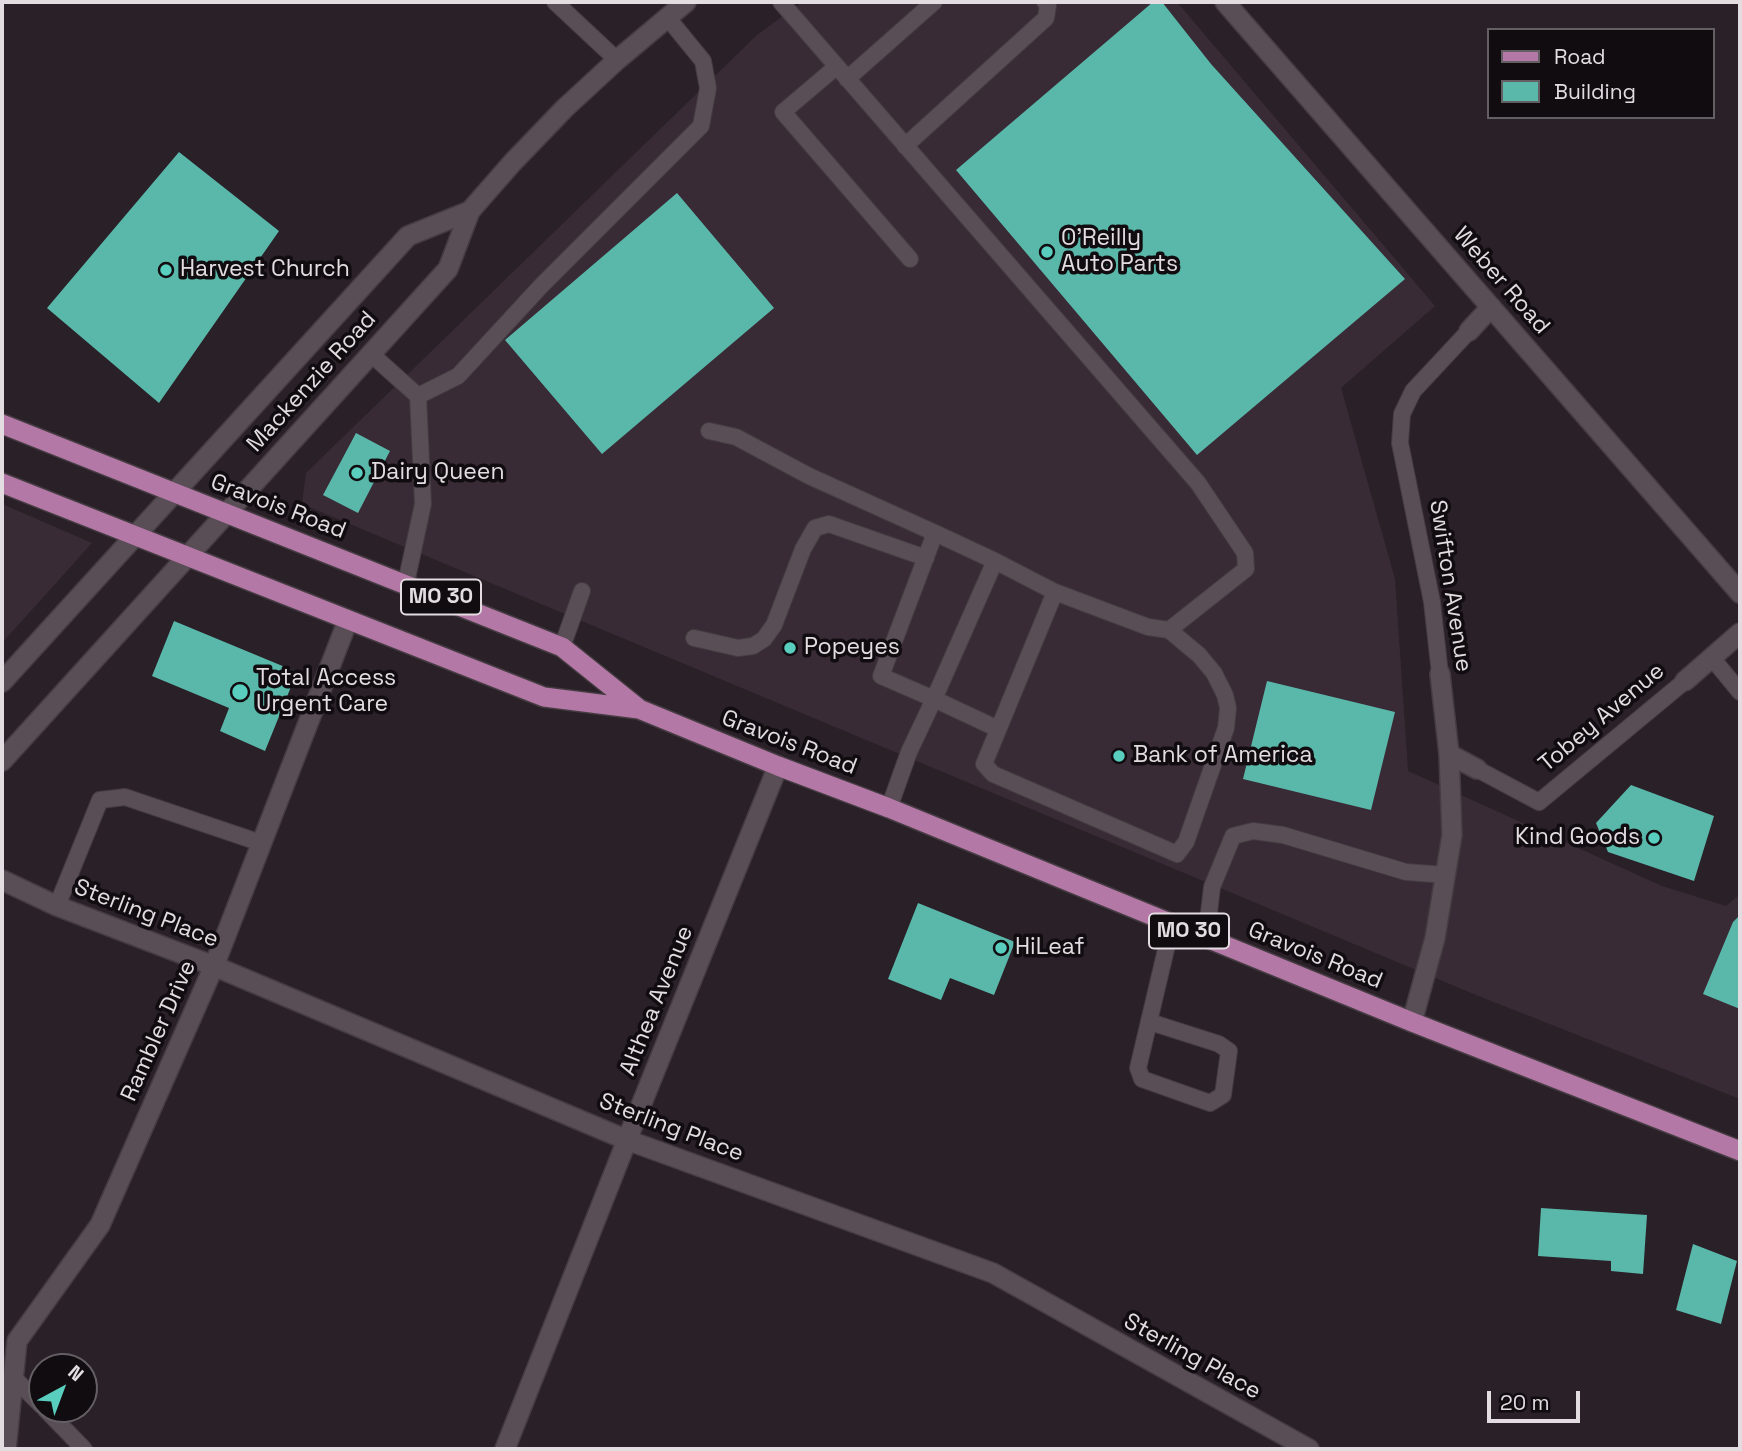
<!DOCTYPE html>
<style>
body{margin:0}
#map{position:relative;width:1742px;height:1451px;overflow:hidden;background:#2a2028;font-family:"Space Grotesk",sans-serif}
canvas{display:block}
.frame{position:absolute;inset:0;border:4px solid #e3dce1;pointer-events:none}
.legend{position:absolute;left:1487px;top:28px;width:228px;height:91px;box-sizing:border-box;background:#100c0f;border:2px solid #645f63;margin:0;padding:9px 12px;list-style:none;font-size:21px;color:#e3dce1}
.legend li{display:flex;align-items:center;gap:14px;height:35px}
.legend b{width:35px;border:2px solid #645f63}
.north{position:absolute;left:28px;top:1353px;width:70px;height:70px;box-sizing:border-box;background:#100c0f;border:2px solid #645f63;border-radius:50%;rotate:41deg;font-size:19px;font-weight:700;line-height:28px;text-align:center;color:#e3dce1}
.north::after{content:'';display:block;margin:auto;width:24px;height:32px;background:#59cebf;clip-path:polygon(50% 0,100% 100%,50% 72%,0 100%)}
.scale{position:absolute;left:1487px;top:1391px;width:93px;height:32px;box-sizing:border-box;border:4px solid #e3dce1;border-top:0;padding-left:9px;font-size:21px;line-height:24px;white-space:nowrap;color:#e3dce1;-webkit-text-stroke:5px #100c0f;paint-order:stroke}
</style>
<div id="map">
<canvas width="1742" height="1451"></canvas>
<div class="frame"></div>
<ul class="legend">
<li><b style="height:9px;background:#b478a6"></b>Road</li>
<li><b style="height:19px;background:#5ab8ab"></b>Building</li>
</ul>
<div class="north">N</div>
<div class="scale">20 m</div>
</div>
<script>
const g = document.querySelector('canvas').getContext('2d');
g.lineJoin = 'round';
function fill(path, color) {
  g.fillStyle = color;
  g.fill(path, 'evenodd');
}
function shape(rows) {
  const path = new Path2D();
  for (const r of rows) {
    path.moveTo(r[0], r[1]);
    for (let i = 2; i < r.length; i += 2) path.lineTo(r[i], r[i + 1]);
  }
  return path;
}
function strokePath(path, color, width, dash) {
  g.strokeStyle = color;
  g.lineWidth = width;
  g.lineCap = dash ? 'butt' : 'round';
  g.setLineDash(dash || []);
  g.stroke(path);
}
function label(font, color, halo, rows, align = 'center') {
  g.font = font + ' "Space Grotesk",sans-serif';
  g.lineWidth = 7;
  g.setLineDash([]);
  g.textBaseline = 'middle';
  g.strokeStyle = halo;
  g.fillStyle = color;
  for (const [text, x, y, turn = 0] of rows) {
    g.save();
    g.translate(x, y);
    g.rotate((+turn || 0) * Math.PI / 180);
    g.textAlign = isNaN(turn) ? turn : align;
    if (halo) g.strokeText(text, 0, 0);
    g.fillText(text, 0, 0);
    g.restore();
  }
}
const built = shape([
 [802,2,1177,2,1435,306,1341,388,1395,579,1408,771,1662,886,1726,906,1740,894,1740,1099,1476,995,302,504,306,473,757,35],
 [2,504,92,543,2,643]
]);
const building = shape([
 [1153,2,1162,2,1211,64,1405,279,1197,455,956,170],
 [179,152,279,231,159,403,47,308],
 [677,193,774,308,602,454,505,340],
 [356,433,390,451,358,513,323,495],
 [174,621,297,672,265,751,220,731,229,708,152,676],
 [1267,681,1395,712,1371,810,1243,779],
 [1631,785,1714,816,1694,881,1608,852,1596,823],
 [918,903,1015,942,994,995,950,978,941,1000,888,979],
 [1740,915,1740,1009,1703,994,1733,922],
 [1541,1208,1647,1215,1643,1274,1611,1271,1611,1261,1538,1256],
 [1693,1244,1737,1261,1721,1324,1676,1310]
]);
const service = shape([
 [555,2,617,60],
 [836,67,783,112,910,259],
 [847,79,934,2],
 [905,146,1046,18,1048,5,1045,2],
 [371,354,418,396,458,376,541,286,701,126,708,88,703,61,667,17],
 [709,431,736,437,809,476,935,533,881,676,934,699,995,561,1055,592,1148,627,1169,630,1246,569,1245,553,1198,483,781,2],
 [935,533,995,561],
 [406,583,423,504,418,396],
 [1055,592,984,764,993,774,1177,854,1186,842,1226,728,1228,708,1225,695,1214,673,1199,655,1169,630],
 [694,638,738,648,753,646,764,639,774,625,803,549,815,528,829,524,926,558],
 [562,647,582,591],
 [1712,658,1740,692],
 [1440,674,1432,602,1400,443,1402,414,1413,391,1469,331],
 [1477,769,1539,802,1685,681],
 [889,808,909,752,934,699,998,729],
 [57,906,100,800,125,797,261,843],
 [1206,938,1212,887,1233,836,1253,831,1283,835,1406,872,1446,875],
 [1150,1022,1219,1044,1229,1051,1223,1095,1210,1103,1142,1079,1138,1068,1172,924],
 [13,1377,42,1406],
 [45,1409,84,1449]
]);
const minor = shape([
 [1469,331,1491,307],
 [1685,681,1740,633],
 [1449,754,1477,769],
 [2,880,57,906,214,966,627,1140,993,1273,1309,1449],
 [1412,1022,1435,938,1452,835,1449,754,1440,674],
 [6,1449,17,1341,100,1225,214,966,348,620],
 [505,1449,627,1140,778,766]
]);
const tertiary = shape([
 [1225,2,1740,593]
]);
const secondary = shape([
 [2,682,408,236,470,211],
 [2,761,448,269,470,211,513,162,565,108,617,60,686,2]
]);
const primary = shape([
 [2,424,562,647,638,708],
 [2,483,544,697,639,709,778,766,889,808,1412,1022,1740,1151]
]);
const markers = [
 [1047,252,7,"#59cebf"],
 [166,270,7,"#59cebf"],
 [357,473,7,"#59cebf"],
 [790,648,7,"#59cebf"],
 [240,692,9,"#59cebf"],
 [1119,756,7,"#59cebf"],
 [1654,838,7,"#59cebf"],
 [1001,948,7,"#59cebf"]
];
const shields = [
 [441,597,80],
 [1189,931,80]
];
const shieldNames = [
 ["MO 30",441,597],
 ["MO 30",1189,931]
];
const poiNames = [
 ["O'Reilly",1061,239],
 ["Auto Parts",1061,265],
 ["Harvest Church",180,270],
 ["Dairy Queen",371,473],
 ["Popeyes",804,648],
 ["Total Access",256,679],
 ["Urgent Care",256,705],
 ["Bank of America",1133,756],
 ["Kind Goods",1640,838,"right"],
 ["HiLeaf",1015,948]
];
const streetNames = [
 ["Weber Road",1501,281,49],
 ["Mackenzie Road",312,382,-48],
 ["Gravois Road",278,507,21],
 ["Swifton Avenue",1450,586,81],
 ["Tobey Avenue",1602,718,-40],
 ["Gravois Road",789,743,21],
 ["Sterling Place",146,914,21],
 ["Gravois Road",1315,956,22],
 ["Althea Avenue",657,1001,-68],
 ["Rambler Drive",159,1031,-66],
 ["Sterling Place",671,1128,21],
 ["Sterling Place",1192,1357,29]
];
fill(built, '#392b36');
fill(building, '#5ab8ab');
strokePath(service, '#453c42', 18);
strokePath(minor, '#453c42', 22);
strokePath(tertiary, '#453c42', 22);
strokePath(secondary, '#453c42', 22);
strokePath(primary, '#453c42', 22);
strokePath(service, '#594e56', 16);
strokePath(minor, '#594e56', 19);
strokePath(tertiary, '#594e56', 19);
strokePath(secondary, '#594e56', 19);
strokePath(primary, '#b478a6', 19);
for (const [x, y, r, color] of markers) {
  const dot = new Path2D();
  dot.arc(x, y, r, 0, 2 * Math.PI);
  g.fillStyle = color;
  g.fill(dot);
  strokePath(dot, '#100c0f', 2.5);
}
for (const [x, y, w] of shields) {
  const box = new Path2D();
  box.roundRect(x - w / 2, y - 17.5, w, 35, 5);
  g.fillStyle = '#100c0f';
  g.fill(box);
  strokePath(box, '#e3dce1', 2);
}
label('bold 21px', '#e3dce1', null, shieldNames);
label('23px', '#e3dce1', '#100c0f', poiNames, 'left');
label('23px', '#e3dce1', '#100c0f', streetNames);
</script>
